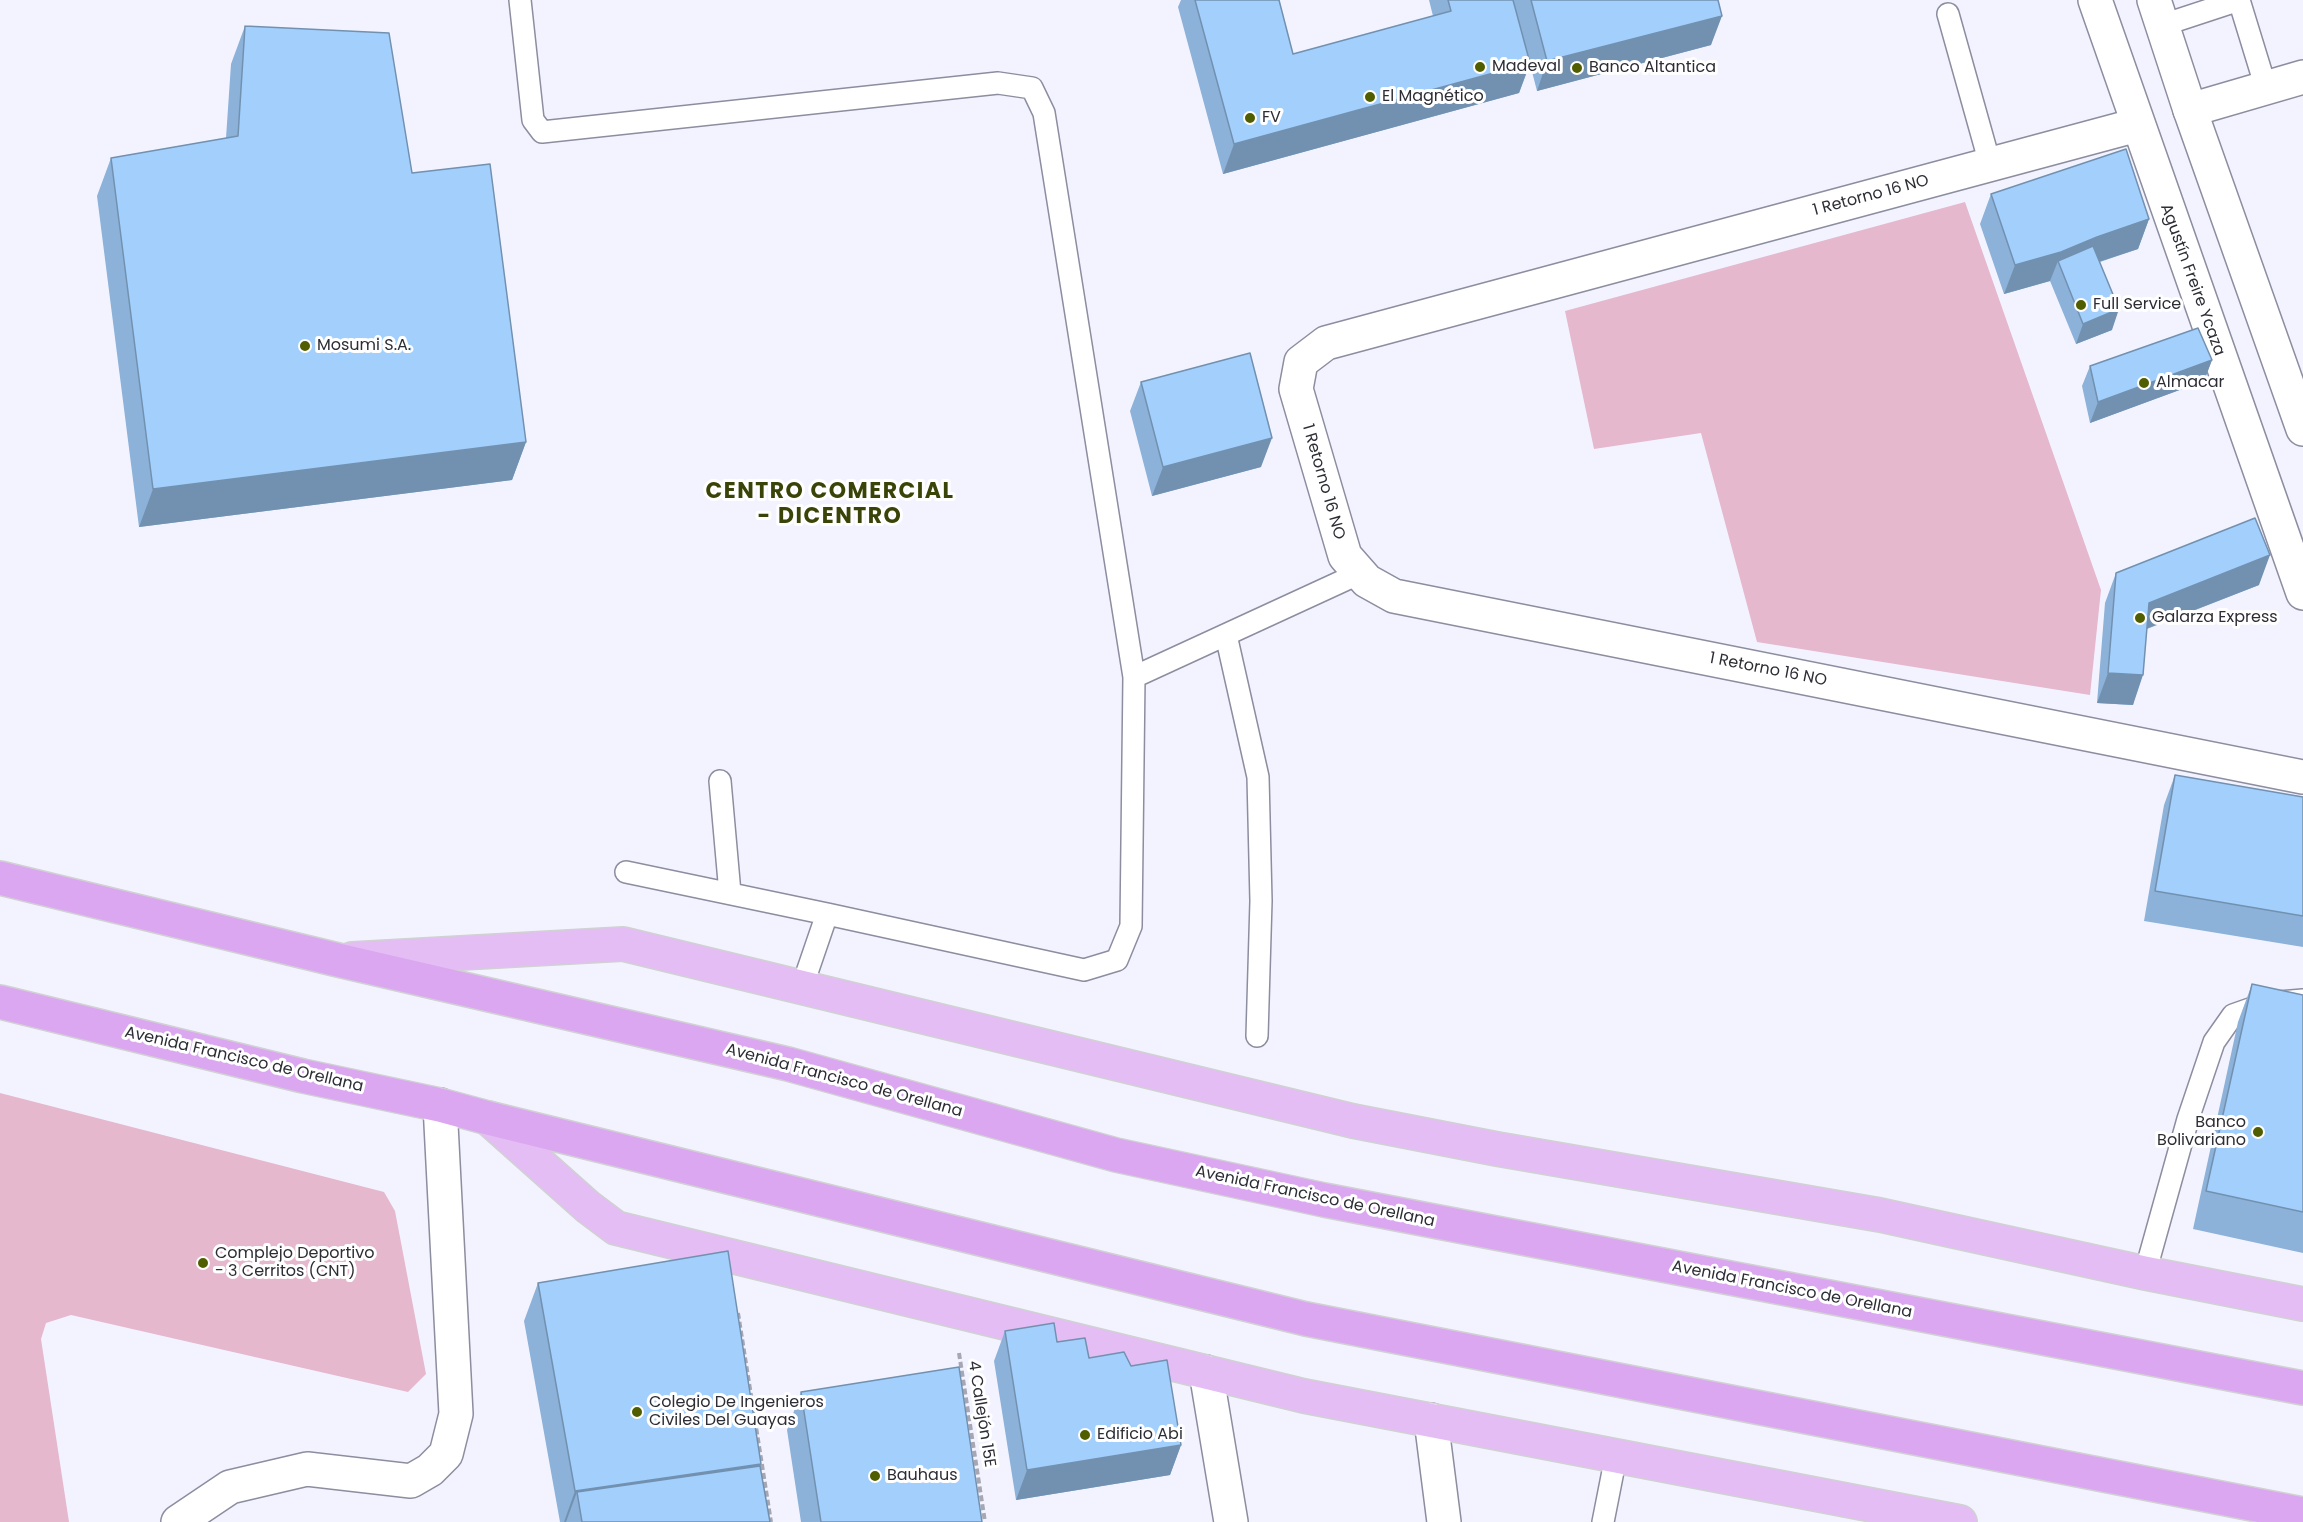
<!DOCTYPE html>
<meta charset="utf-8">
<style>
body{margin:0}
canvas{display:block;background:#f2f3ff}
</style>
<canvas width="2303" height="1522"></canvas>
<script>
const g = document.querySelector('canvas').getContext('2d');
g.lineJoin = 'round';
function fill(path, color) {
  g.fillStyle = color;
  g.fill(path, 'evenodd');
}
function shape(rows) {
  const path = new Path2D();
  for (const r of rows) {
    path.moveTo(r[0], r[1]);
    for (let i = 2; i < r.length; i += 2) path.lineTo(r[i], r[i + 1]);
  }
  return path;
}
function strokePath(path, color, width, dash) {
  g.strokeStyle = color;
  g.lineWidth = width;
  g.lineCap = dash ? 'butt' : 'round';
  g.setLineDash(dash || []);
  g.stroke(path);
}
function label(font, color, halo, rows, align = 'center') {
  g.font = font + ' Poppins,sans-serif';
  g.lineWidth = 6;
  g.setLineDash([]);
  g.textBaseline = 'middle';
  g.strokeStyle = halo;
  g.fillStyle = color;
  for (const [text, x, y, turn = 0] of rows) {
    g.save();
    g.translate(x, y);
    g.rotate((+turn || 0) * Math.PI / 180);
    g.textAlign = isNaN(turn) ? turn : align;
    if (halo) g.strokeText(text, 0, 0);
    g.fillText(text, 0, 0);
    g.restore();
  }
}
const green = shape([
 [1965,202,2101,590,2090,695,1757,642,1701,433,1594,449,1565,311],
 [0,1093,384,1192,395,1211,426,1374,408,1392,71,1315,46,1323,41,1339,69,1522,0,1522]
]);
const path = shape([
 [738,1313,771,1522],
 [959,1353,985,1522]
]);
const service = shape([
 [520,0,533,120,542,132,998,83,1032,88,1044,113,1134,677,1131,926,1117,960,1084,970,827,914,802,987],
 [2239,0,2266,88],
 [1948,14,1990,164],
 [2163,25,2239,0],
 [1226,635,1258,777,1261,901,1257,1036],
 [1134,677,1360,573],
 [720,781,730,893],
 [626,872,827,914],
 [2145,1273,2188,1119,2214,1042,2233,1015,2267,1003,2303,1000],
 [1603,1522,1616,1456]
]);
const minor = shape([
 [2190,110,2303,77],
 [2137,125,1326,343,1301,362,1296,389,1345,556,1367,581,1394,596,2303,777],
 [1206,1372,1231,1522],
 [1431,1420,1444,1522],
 [178,1522,230,1487,307,1469,411,1481,430,1470,446,1454,456,1414,440,1105]
]);
const secondary = shape([
 [2095,0,2303,593],
 [2154,0,2190,110,2303,429]
]);
const primary = shape([
 [352,959,623,944,1353,1121,1497,1149,1880,1215,2145,1273,2303,1304],
 [488,1118,588,1207,616,1228,1304,1396,1960,1522]
]);
const trunk = shape([
 [0,878,338,960,788,1064,1116,1155,1324,1200,2303,1388],
 [0,1002,303,1076,440,1105,488,1118,1306,1319,2303,1514]
]);
const wall = shape([
 [1181,0,1279,0,1293,54,1433,16,1429,0,1718,0,1711,45,1537,91,1530,64,1519,93,1223,174,1178,7],
 [245,26,412,173,526,442,512,480,139,527,97,196,111,158,226,138,231,64],
 [1991,194,2149,219,2138,249,2100,262,2112,330,2076,344,2050,281,2004,294,1980,224],
 [2212,360,2204,381,2090,423,2082,386,2090,366],
 [1141,382,1261,467,1152,496,1130,411],
 [2116,573,2259,585,2147,629,2133,705,2097,703,2105,603],
 [2175,775,2303,797,2303,947,2144,921,2164,805],
 [2252,984,2303,995,2303,1253,2193,1229,2238,1022],
 [538,1283,760,1466,770,1522,560,1522,524,1321],
 [1005,1331,1057,1342,1089,1358,1131,1366,1181,1445,1170,1475,1016,1500,994,1361],
 [801,1392,982,1522,801,1522,787,1430]
]);
const shadedWall = shape([
 [1722,16,1711,45,1537,91,1547,61],
 [1530,63,1519,93,1223,174,1234,144],
 [2149,219,2138,249,2086,266,2058,261,2050,281,2004,294,2015,265],
 [2119,309,2112,330,2076,344,2083,324],
 [2212,360,2204,381,2090,423,2098,402],
 [1272,438,1261,467,1152,496,1163,467],
 [526,442,512,480,139,527,153,489],
 [2270,555,2259,585,2138,632,2149,603],
 [2108,673,2143,675,2133,705,2097,703],
 [1181,1445,1170,1475,1016,1500,1027,1470],
 [761,1464,747,1503,577,1492,566,1522,564,1522,575,1491]
]);
const building = shape([
 [1195,0,1279,0,1293,54,1451,11,1448,0,1513,0,1530,63,1234,144,1195,0],
 [1531,0,1718,0,1722,16,1547,61,1531,0],
 [245,26,389,33,412,173,490,164,526,442,153,489,111,158,238,136,245,26],
 [2126,149,2149,219,2097,237,2061,252,2015,265,1991,194,2126,149],
 [2093,246,2119,309,2083,324,2058,261,2093,246],
 [2198,328,2212,360,2098,402,2090,366,2198,328],
 [1250,353,1272,438,1163,467,1141,382,1250,353],
 [2255,518,2270,555,2149,603,2143,675,2108,673,2116,573,2255,518],
 [2175,775,2303,797,2303,916,2155,891,2175,775],
 [2252,984,2303,995,2303,1212,2206,1191,2252,984],
 [728,1251,761,1464,575,1491,538,1283,728,1251],
 [1054,1323,1057,1342,1085,1338,1089,1358,1124,1352,1131,1366,1167,1360,1181,1445,1027,1470,1005,1331,1054,1323],
 [959,1367,982,1522,821,1522,801,1392,959,1367],
 [760,1466,770,1522,582,1522,577,1492,760,1466]
]);
const markers = [
 [1480,67,6,"#505e00"],
 [1577,68,6,"#505e00"],
 [1370,97,6,"#505e00"],
 [1250,118,6,"#505e00"],
 [2081,305,6,"#505e00"],
 [305,346,6,"#505e00"],
 [2144,383,6,"#505e00"],
 [2140,618,6,"#505e00"],
 [2258,1132,6,"#505e00"],
 [203,1263,6,"#505e00"],
 [637,1412,6,"#505e00"],
 [1085,1435,6,"#505e00"],
 [875,1476,6,"#505e00"]
];
const poiNames = [
 ["Madeval",1492,67],
 ["Banco Altantica",1589,68],
 ["El Magnético",1382,97],
 ["FV",1262,118],
 ["Full Service",2093,305],
 ["Mosumi S.A.",317,346],
 ["Almacar",2156,383],
 ["Galarza Express",2152,618],
 ["Banco",2246,1123,"right"],
 ["Bolivariano",2246,1141,"right"],
 ["Complejo Deportivo",215,1254],
 ["- 3 Cerritos (CNT)",215,1272],
 ["Colegio De Ingenieros",649,1403],
 ["Civiles Del Guayas",649,1421],
 ["Edificio Abi",1097,1435],
 ["Bauhaus",887,1476]
];
const streetNames = [
 ["1 Retorno 16 NO",1871,196,-15],
 ["Agustín Freire Ycaza",2192,280,70],
 ["1 Retorno 16 NO",1323,482,74],
 ["1 Retorno 16 NO",1768,670,11],
 ["Avenida Francisco de Orellana",244,1060,13],
 ["Avenida Francisco de Orellana",844,1081,15],
 ["Avenida Francisco de Orellana",1315,1197,12],
 ["Avenida Francisco de Orellana",1792,1290,11],
 ["4 Callejón 15E",981,1414,81]
];
const districtNames = [
 ["CENTRO COMERCIAL",830,492],
 ["- DICENTRO",830,517]
];
fill(green, '#e5b8ce');
strokePath(service, '#8c8d9f', 24);
strokePath(minor, '#8c8d9f', 36);
strokePath(secondary, '#8c8d9f', 36);
strokePath(primary, '#d1d1d3', 36);
strokePath(trunk, '#d1d1d3', 36);
strokePath(path, '#a6a7b2', 4, [6, 3]);
strokePath(service, '#fff', 21);
strokePath(minor, '#fff', 33);
strokePath(secondary, '#fff', 33);
strokePath(primary, '#e3bdf4', 33);
strokePath(trunk, '#daa7f0', 33);
fill(wall, '#8cb2d9');
fill(shadedWall, '#7291b0');
fill(building, '#a3cffc');
strokePath(building, '#7291b0', 1.5);
for (const [x, y, r, color] of markers) {
  const dot = new Path2D();
  dot.arc(x, y, r, 0, 2 * Math.PI);
  g.fillStyle = color;
  g.fill(dot);
  strokePath(dot, '#fff', 2);
}
label('16px', '#2d2e35', '#fff', poiNames, 'left');
label('16px', '#2d2e35', '#fff', streetNames);
g.letterSpacing = '1.5px';
label('bold 22px', '#3a4408', '#fff', districtNames);
g.letterSpacing = '0px';
</script>
